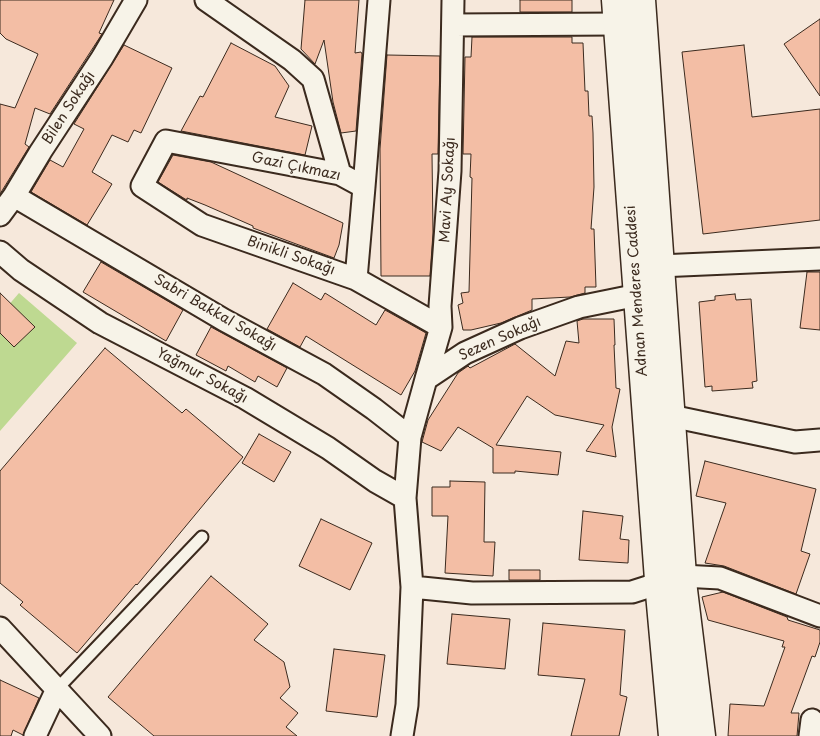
<!DOCTYPE html>
<meta charset="utf-8">
<style>
body{margin:0}
canvas{display:block;background:#f6e8db}
</style>
<canvas width="820" height="736"></canvas>
<script>
const g = document.querySelector('canvas').getContext('2d');
g.lineJoin = 'round';
function fill(path, color) {
  g.fillStyle = color;
  g.fill(path, 'evenodd');
}
function shape(rows) {
  const path = new Path2D();
  for (const r of rows) {
    path.moveTo(r[0], r[1]);
    for (let i = 2; i < r.length; i += 2) path.lineTo(r[i], r[i + 1]);
  }
  return path;
}
function strokePath(path, color, width, dash) {
  g.strokeStyle = color;
  g.lineWidth = width;
  g.lineCap = dash ? 'butt' : 'round';
  g.setLineDash(dash || []);
  g.stroke(path);
}
function label(font, color, halo, rows, align = 'center') {
  g.font = font + ' "Playpen Sans",sans-serif';
  g.lineWidth = 4;
  g.setLineDash([]);
  g.textBaseline = 'middle';
  g.strokeStyle = halo;
  g.fillStyle = color;
  for (const [text, x, y, turn = 0] of rows) {
    g.save();
    g.translate(x, y);
    g.rotate((+turn || 0) * Math.PI / 180);
    g.textAlign = isNaN(turn) ? turn : align;
    if (halo) g.strokeText(text, 0, 0);
    g.fillText(text, 0, 0);
    g.restore();
  }
}
const green = shape([
 [19,293,77,343,0,431,0,315]
]);
const building = shape([
 [0,0,114,0,99,33,102,34,50,114,35,108,25,144,29,147,0,194,0,104,15,108,38,54,6,39,0,33,0,0],
 [305,0,359,0,355,53,361,52,362,54,356,131,341,133,333,102,324,40,315,64,301,49,305,0],
 [520,0,572,0,572,12,520,12,520,0],
 [820,19,820,96,784,44,820,19],
 [472,37,572,37,572,43,583,43,585,91,588,91,589,116,592,116,593,133,594,187,591,229,594,229,596,287,585,287,585,293,570,297,532,299,532,310,501,323,471,330,463,330,458,305,463,303,461,293,469,292,472,178,470,177,471,154,463,154,465,57,471,57,472,37],
 [231,43,275,66,289,86,275,117,312,126,305,155,181,131,200,96,203,97,231,43],
 [124,45,172,68,141,133,134,130,128,142,112,135,92,172,112,184,87,225,31,192,50,160,63,167,84,129,74,124,124,45],
 [744,45,752,117,820,109,820,220,703,234,682,52,744,45],
 [387,55,440,56,438,154,432,154,433,233,430,276,381,276,380,149,387,55],
 [173,155,211,162,343,223,339,245,334,258,253,228,253,226,205,205,187,198,187,200,185,199,158,182,173,155],
 [101,262,183,310,166,341,83,292,101,262],
 [807,272,820,272,820,330,800,328,807,272],
 [293,283,321,300,325,293,376,325,385,310,426,333,415,371,401,395,306,336,300,347,267,329,293,283],
 [0,293,35,327,14,347,0,333,0,293],
 [735,294,736,300,751,299,757,381,752,382,753,388,712,391,712,386,705,387,699,302,715,300,715,296,735,294],
 [583,319,614,319,615,345,614,345,616,388,620,389,612,427,616,457,586,451,604,425,555,415,527,396,496,445,561,452,558,475,515,471,515,473,493,473,493,448,458,427,441,451,422,442,428,420,458,373,468,366,470,368,515,344,555,376,566,341,579,343,577,321,583,319],
 [211,327,287,368,277,387,258,376,255,382,228,366,226,371,196,355,211,327],
 [105,348,182,413,186,409,243,457,137,585,136,584,77,653,20,605,23,602,0,583,0,471,105,348],
 [259,434,291,452,274,482,242,463,259,434],
 [705,461,816,489,801,551,810,554,796,594,724,566,705,563,726,503,696,496,705,461],
 [450,481,485,482,484,542,495,542,493,576,445,573,448,516,432,516,432,487,450,487,450,481],
 [583,511,623,516,620,539,629,540,628,563,579,560,583,511],
 [321,519,372,543,350,590,299,566,321,519],
 [509,570,540,570,540,580,509,580,509,570],
 [211,576,268,624,254,640,284,662,290,687,280,698,298,713,286,727,297,736,154,736,108,697,211,576],
 [723,592,787,617,788,620,820,630,820,642,815,657,812,656,791,713,799,713,797,736,728,736,730,704,764,706,785,647,782,647,784,641,708,620,702,597,723,592],
 [452,614,510,619,505,669,447,664,452,614],
 [543,623,625,630,620,695,627,697,619,736,571,736,585,679,538,675,543,623],
 [334,649,385,655,377,717,326,711,334,649],
 [0,680,39,698,23,735,13,730,11,736,0,736,0,680]
]);
const lane = shape([
 [57,689,202,537]
]);
const street = shape([
 [206,0,292,60,313,79,340,174],
 [453,25,617,24],
 [364,187,379,0],
 [14,196,224,320,324,374,374,409,410,437],
 [0,215,14,196,41,151,102,58,136,0],
 [0,252,21,270,100,323,245,398,328,448,375,481,405,498],
 [659,266,820,259],
 [356,279,364,187,340,174,166,141,142,186,202,225,356,279,441,327],
 [426,379,441,327,440,306,450,171,453,0],
 [671,416,795,442,820,440],
 [412,587,472,593,632,592,682,576,720,578,820,616],
 [0,628,100,736],
 [35,736,57,689],
 [402,736,407,705,412,587,405,498,410,437,426,379,465,353,520,328,579,307,638,295],
 [810,736,812,720]
]);
const secondary = shape([
 [616,0,660,593,673,736],
 [641,0,683,590,701,736]
]);
const streetNames = [
 ["Bilen Sokağı",69,108,-57],
 ["Gazi Çıkmazı",296,167,12],
 ["Mavi Ay Sokağı",448,190,-87],
 ["Binikli Sokağı",291,256,19],
 ["Adnan Menderes Caddesi",637,291,-94],
 ["Sabri Bakkal Sokağı",215,313,30],
 ["Sezen Sokağı",500,339,-24],
 ["Yağmur Sokağı",202,376,28]
];
fill(green, '#bed991');
fill(building, '#f3bea5');
strokePath(building, '#3b2a1e', 1);
strokePath(lane, '#3b2a1e', 15);
strokePath(street, '#3b2a1e', 25);
strokePath(secondary, '#3b2a1e', 31);
strokePath(lane, '#f7f3e8', 11);
strokePath(street, '#f7f3e8', 21);
strokePath(secondary, '#f7f3e8', 28);
label('14px', '#3b2a1e', '#f7f3e8', streetNames);
</script>
